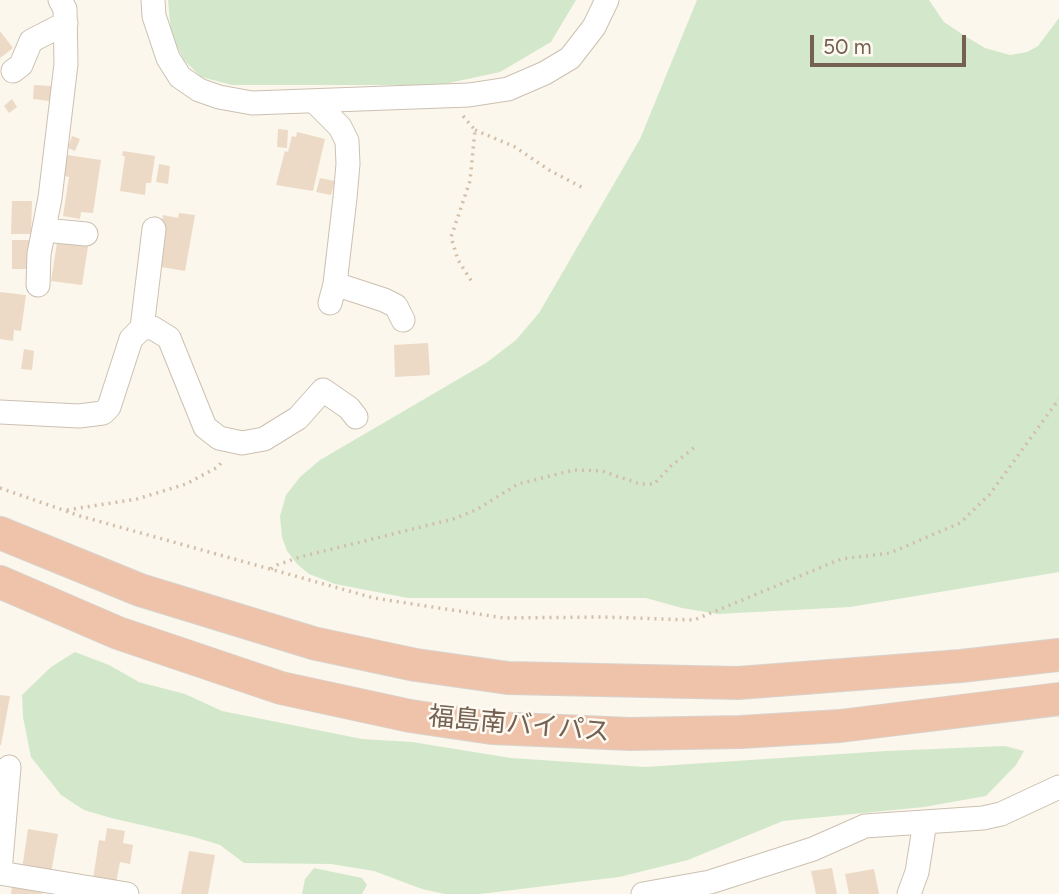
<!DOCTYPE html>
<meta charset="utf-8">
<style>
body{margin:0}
#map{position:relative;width:1059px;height:894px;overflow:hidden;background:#fbf7ec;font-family:Figtree,sans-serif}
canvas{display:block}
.scale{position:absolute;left:810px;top:35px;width:156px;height:32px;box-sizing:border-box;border:4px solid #746151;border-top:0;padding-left:9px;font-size:21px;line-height:24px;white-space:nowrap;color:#746151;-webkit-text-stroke:5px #fefaf2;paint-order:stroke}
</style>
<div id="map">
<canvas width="1059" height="894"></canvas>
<div class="scale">50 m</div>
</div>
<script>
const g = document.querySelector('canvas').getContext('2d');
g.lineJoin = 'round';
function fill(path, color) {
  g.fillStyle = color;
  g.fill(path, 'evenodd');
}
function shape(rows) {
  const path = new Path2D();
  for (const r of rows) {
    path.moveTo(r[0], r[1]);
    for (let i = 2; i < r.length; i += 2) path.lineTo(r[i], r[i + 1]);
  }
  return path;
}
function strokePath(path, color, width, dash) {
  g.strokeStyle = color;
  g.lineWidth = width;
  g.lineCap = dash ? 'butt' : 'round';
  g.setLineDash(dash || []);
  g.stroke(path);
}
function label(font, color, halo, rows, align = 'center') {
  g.font = font + ' Figtree,"Noto Sans JP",sans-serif';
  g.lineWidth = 5;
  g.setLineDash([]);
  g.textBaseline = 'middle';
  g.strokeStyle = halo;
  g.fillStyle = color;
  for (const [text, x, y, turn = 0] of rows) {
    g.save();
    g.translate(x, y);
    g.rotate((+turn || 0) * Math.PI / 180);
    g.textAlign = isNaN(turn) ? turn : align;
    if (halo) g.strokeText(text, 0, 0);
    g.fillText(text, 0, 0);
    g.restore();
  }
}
const green = shape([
 [168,0,576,0,551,42,500,72,440,85,232,85,201,77,184,60,171,35],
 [697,0,929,0,944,22,965,36,985,48,1010,55,1027,52,1038,46,1059,18,1059,572,850,607,718,614,682,608,646,598,408,598,335,584,309,574,297,564,287,551,282,537,280,516,286,495,300,477,320,460,486,363,516,340,539,313,640,139],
 [75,652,109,665,139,682,185,694,222,711,362,739,412,742,511,758,645,767,886,751,1005,746,1024,751,1016,765,986,796,924,807,783,821,688,860,619,877,480,894,445,894,422,889,374,871,331,864,244,863,220,845,194,837,111,818,84,810,61,795,31,757,23,717,22,695,51,667],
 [314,868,362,878,367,885,362,894,302,894,305,879]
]);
const building = shape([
 [0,31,13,48,0,58],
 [34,85,52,86,50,101,33,99],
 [12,99,17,107,9,113,4,106],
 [278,129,288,130,287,148,277,147],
 [297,132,325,139,313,191,276,185,285,151,288,152,292,136,296,137],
 [72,136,80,139,75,151,68,148],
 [123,151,155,156,151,183,146,183,145,195,120,191,125,156,122,156],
 [67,155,101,160,93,213,81,212,80,219,63,216,69,177,64,176],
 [159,164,170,166,168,184,156,182],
 [320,178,335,181,331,195,316,192],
 [12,201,32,201,31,234,11,234],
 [179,213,195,215,185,271,161,267,166,230,161,230,163,215,178,218],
 [58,236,89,240,82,285,51,281],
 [12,240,31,240,31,269,12,269],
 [0,292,26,295,21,331,14,330,13,341,0,339],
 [428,343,430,375,395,377,394,345],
 [24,349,34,351,32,370,21,369],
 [0,695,10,696,1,745,0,745],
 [107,828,125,831,123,843,133,845,130,864,120,862,116,883,93,879,99,840,105,841],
 [28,829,58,834,51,873,22,869],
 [189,851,215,855,208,894,181,894],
 [832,868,837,894,816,894,811,871],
 [874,869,879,894,849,894,845,874],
 [12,887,43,892,42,894,11,894]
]);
const path = shape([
 [463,116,475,130,470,181,451,237,458,260,472,282],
 [475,130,515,147,549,170,585,189],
 [0,488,80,516,374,598,504,618,603,617,694,620,841,559,890,553,960,523,990,494,1059,399],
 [67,510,137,499,186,484,218,467,223,460],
 [271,569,277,565,300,557,453,519,476,510,518,484,574,470,602,471,640,484,654,484,671,466,695,447]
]);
const minor = shape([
 [153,0,154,16,168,58,180,77,199,90,219,97,252,103,469,95,508,89,545,73,570,58,594,27,607,0],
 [13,71,21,65,31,41,66,23],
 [314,101,340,127,347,141,348,164,345,198,335,284,330,303],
 [44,230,86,234],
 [335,284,384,300,396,306,403,320],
 [38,285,39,254,50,198,66,64,65,9,60,0],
 [142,328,153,328,169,338,205,427,219,438,242,443,264,439,298,418,323,390,349,408,356,417],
 [0,412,79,416,103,413,109,407,131,339,142,328,154,229],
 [0,872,9,767],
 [0,873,127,894],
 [643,894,710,882,813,849,865,826,983,818,1001,814,1059,787],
 [909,894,917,872,925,822]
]);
const highway = shape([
 [0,533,140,590,313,643,416,665,508,678,738,683,961,666,1059,655],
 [0,582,118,633,281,688,410,716,492,728,630,734,741,732,840,726,1059,699]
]);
const streetNames = [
 ["福島南バイパス",519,725,5]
];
fill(green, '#d3e8cb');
fill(building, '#eddac6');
strokePath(minor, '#ccc0b2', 25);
strokePath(highway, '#d8d3ce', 34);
strokePath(path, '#d3bea9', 3.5, [2, 5]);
strokePath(minor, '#fff', 23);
strokePath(highway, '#eec3aa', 32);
label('26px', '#746151', '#fefaf2', streetNames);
</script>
